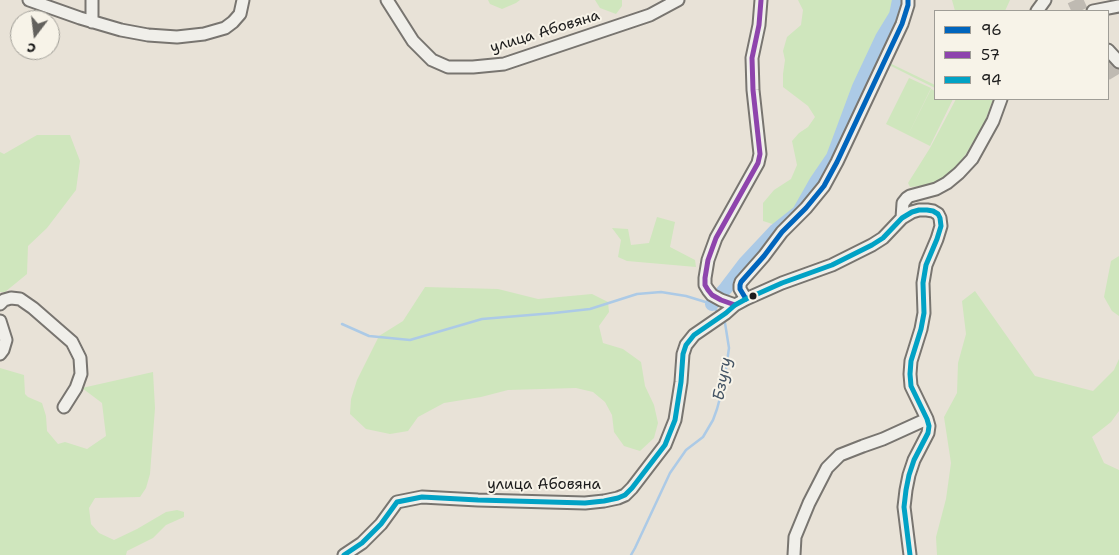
<!DOCTYPE html>
<meta charset="utf-8">
<style>
body{margin:0}
#map{position:relative;width:1119px;height:555px;overflow:hidden;background:#e8e2d7;font-family:"Shantell Sans",sans-serif}
canvas{display:block}
.legend{position:absolute;left:934px;top:10px;width:175px;height:90px;box-sizing:border-box;background:#f7f3e8;border:1px solid #9f9d96;margin:0;padding:6px 9px;list-style:none;font-size:15px;color:#1c1c1c}
.legend li{display:flex;align-items:center;gap:10px;height:25px}
.legend b{width:25px;border:1px solid #9f9d96}
.north{position:absolute;left:10px;top:10px;width:50px;height:50px;box-sizing:border-box;background:#f7f3e8;border:1px solid #9f9d96;border-radius:50%;rotate:195deg;font-size:14px;font-weight:700;line-height:20px;text-align:center;color:#1c1c1c}
.north::after{content:'';display:block;margin:auto;width:18px;height:22px;background:#63615d;clip-path:polygon(50% 0,100% 100%,50% 72%,0 100%)}
</style>
<div id="map">
<canvas width="1119" height="555"></canvas>
<ul class="legend">
<li><b style="height:6px;background:#0065bd"></b>96</li>
<li><b style="height:6px;background:#8e44ad"></b>57</li>
<li><b style="height:6px;background:#01a2c5"></b>94</li>
</ul>
<div class="north">С</div>
</div>
<script>
const g = document.querySelector('canvas').getContext('2d');
g.lineJoin = 'round';
function fill(path, color) {
  g.fillStyle = color;
  g.fill(path, 'evenodd');
}
function shape(rows) {
  const path = new Path2D();
  for (const r of rows) {
    path.moveTo(r[0], r[1]);
    for (let i = 2; i < r.length; i += 2) path.lineTo(r[i], r[i + 1]);
  }
  return path;
}
function strokePath(path, color, width, dash) {
  g.strokeStyle = color;
  g.lineWidth = width;
  g.lineCap = dash ? 'butt' : 'round';
  g.setLineDash(dash || []);
  g.stroke(path);
}
function label(font, color, halo, rows, align = 'center') {
  g.font = font + ' "Shantell Sans",sans-serif';
  g.lineWidth = 4;
  g.setLineDash([]);
  g.textBaseline = 'middle';
  g.strokeStyle = halo;
  g.fillStyle = color;
  for (const [text, x, y, turn = 0] of rows) {
    g.save();
    g.translate(x, y);
    g.rotate((+turn || 0) * Math.PI / 180);
    g.textAlign = isNaN(turn) ? turn : align;
    if (halo) g.strokeText(text, 0, 0);
    g.fillText(text, 0, 0);
    g.restore();
  }
}
const green = shape([
 [488,0,520,0,516,3,502,9,490,4],
 [595,0,622,0,622,6,616,14,600,8],
 [798,0,895,0,895,9,877,57,935,85,935,88,877,59,853,112,843,141,825,179,782,227,763,221,763,203,774,190,791,179,797,165,792,141,799,133,808,127,815,117,808,106,783,87,783,74,785,60,783,51,787,37,801,25,803,10],
 [952,0,1010,0,1005,11,955,11],
 [909,78,931,88,908,135,886,124],
 [931,89,935,91,935,99,953,99,930,146,908,135],
 [956,99,993,99,985,121,966,154,951,173,936,182,923,186,910,187,908,183,930,148],
 [37,135,70,135,80,161,76,190,47,228,28,246,27,274,5,292,0,292,0,152,4,154],
 [657,217,675,222,670,247,695,260,696,267,627,261,618,257,621,240,612,228,628,229,631,245,649,243],
 [1119,256,1119,316,1112,311,1104,297,1111,261],
 [425,287,498,289,538,299,592,294,608,302,609,312,599,326,603,343,623,349,641,362,645,386,654,405,658,423,654,438,640,451,624,446,614,432,612,415,605,402,593,392,576,388,508,390,481,397,444,403,418,417,408,431,390,434,366,429,350,414,351,399,357,380,379,336,403,321],
 [975,291,1035,376,1093,391,1114,370,1119,359,1119,411,1111,422,1092,437,1104,463,1119,470,1119,555,937,555,936,537,946,499,951,463,944,417,957,393,958,363,966,334,962,301],
 [0,368,24,375,25,394,28,397,42,403,46,416,47,431,58,444,65,442,87,449,106,436,102,403,82,388,153,372,155,408,150,474,146,488,140,497,95,498,89,508,91,524,99,533,114,540,137,529,166,512,177,510,184,512,184,517,166,525,153,538,127,551,126,555,0,555]
]);
const stream = shape([
 [342,324,369,336,410,340,482,319,554,313,590,309,637,294,661,292,686,296,712,304,718,313],
 [631,555,635,548,670,473,686,450,703,437,713,420,717,409,724,383,729,348,725,323,722,320]
]);
const river = shape([
 [712,304,726,288,745,263,775,231,799,212,816,182,833,157,859,87,882,38,896,15,899,0]
]);
const highwayTunnel = shape([
 [1075,0,1080,11],
 [1108,62,1119,80]
]);
const minor = shape([
 [29,0,80,18,121,30,148,35,177,37,204,34,225,28,233,22,240,14,243,0],
 [387,0,413,41,432,60,448,67,473,67,504,64,650,15,678,0],
 [1037,11,1045,0],
 [1093,11,1119,6],
 [92,22,92,0],
 [1108,50,1119,62],
 [902,218,903,203,907,198,910,196,936,189,947,183,959,173,972,159,993,121,1001,99],
 [746,299,740,289,740,285,741,282,764,256,782,232,806,208,824,186,837,162,902,24,908,5,908,0],
 [0,304,4,300,11,298,20,299,33,308,72,342,80,358,81,374,76,388,64,407],
 [735,305,721,300,712,295,708,290,705,285,705,278,708,260,716,238,758,163,760,154,753,90,752,58,759,25,761,0],
 [0,321,6,340,3,350,0,354],
 [344,555,362,543,381,524,397,502,422,497,478,500,585,503,604,501,618,498,625,495,632,488,665,445,675,420,681,382,683,354,686,345,694,335,726,313,735,305,746,299,782,283,832,265,872,245,883,238,902,218,912,212,919,210,927,210,933,211,938,214,940,218,941,226,937,239,926,265,923,283,924,313,921,329,911,361,910,374,911,386,927,419,929,426,928,433,914,460,909,475,906,490,904,507,910,555],
 [794,555,795,537,809,503,827,468,840,455,863,446,883,439,927,419]
]);
const bus1 = shape([
 [746,299,740,289,740,285,741,282,764,256,782,232,806,208,824,186,837,162,902,24,908,5,908,0]
]);
const bus2 = shape([
 [735,305,721,300,712,295,708,290,705,285,705,278,708,260,716,238,758,163,760,154,753,90,752,58,759,25,761,0]
]);
const bus3 = shape([
 [344,555,362,543,381,524,397,502,422,497,478,500,585,503,604,501,618,498,625,495,632,488,665,445,675,420,681,382,683,354,686,345,694,335,726,313,735,305,746,299,782,283,832,265,872,245,883,238,902,218,912,212,919,210,927,210,933,211,938,214,940,218,941,226,937,239,926,265,923,283,924,313,921,329,911,361,910,374,911,386,927,419,929,426,928,433,914,460,909,475,906,490,904,507,910,555]
]);
const markers = [
 [753,296,4.5,"#1c1c1c"]
];
const streetNames = [
 ["улица Абовяна",545,32,-17],
 ["улица Абовяна",544,485]
];
const waterNames = [
 ["Бзугу",723,379,-79]
];
fill(green, '#cfe6bd');
strokePath(stream, '#accae6', 2.5);
strokePath(river, '#accae6', 14);
strokePath(highwayTunnel, '#bfbab2', 16, [16, 8]);
strokePath(minor, '#787570', 15);
strokePath(minor, '#f0efea', 11);
strokePath(bus1, '#0065bd', 5);
strokePath(bus2, '#8e44ad', 5);
strokePath(bus3, '#01a2c5', 5);
for (const [x, y, r, color] of markers) {
  const dot = new Path2D();
  dot.arc(x, y, r, 0, 2 * Math.PI);
  g.fillStyle = color;
  g.fill(dot);
  strokePath(dot, '#f7f3e8', 2);
}
label('15px', '#1c1c1c', '#f7f3e8', streetNames);
label('italic 16px', '#455565', '#f7f3e8', waterNames);
</script>
